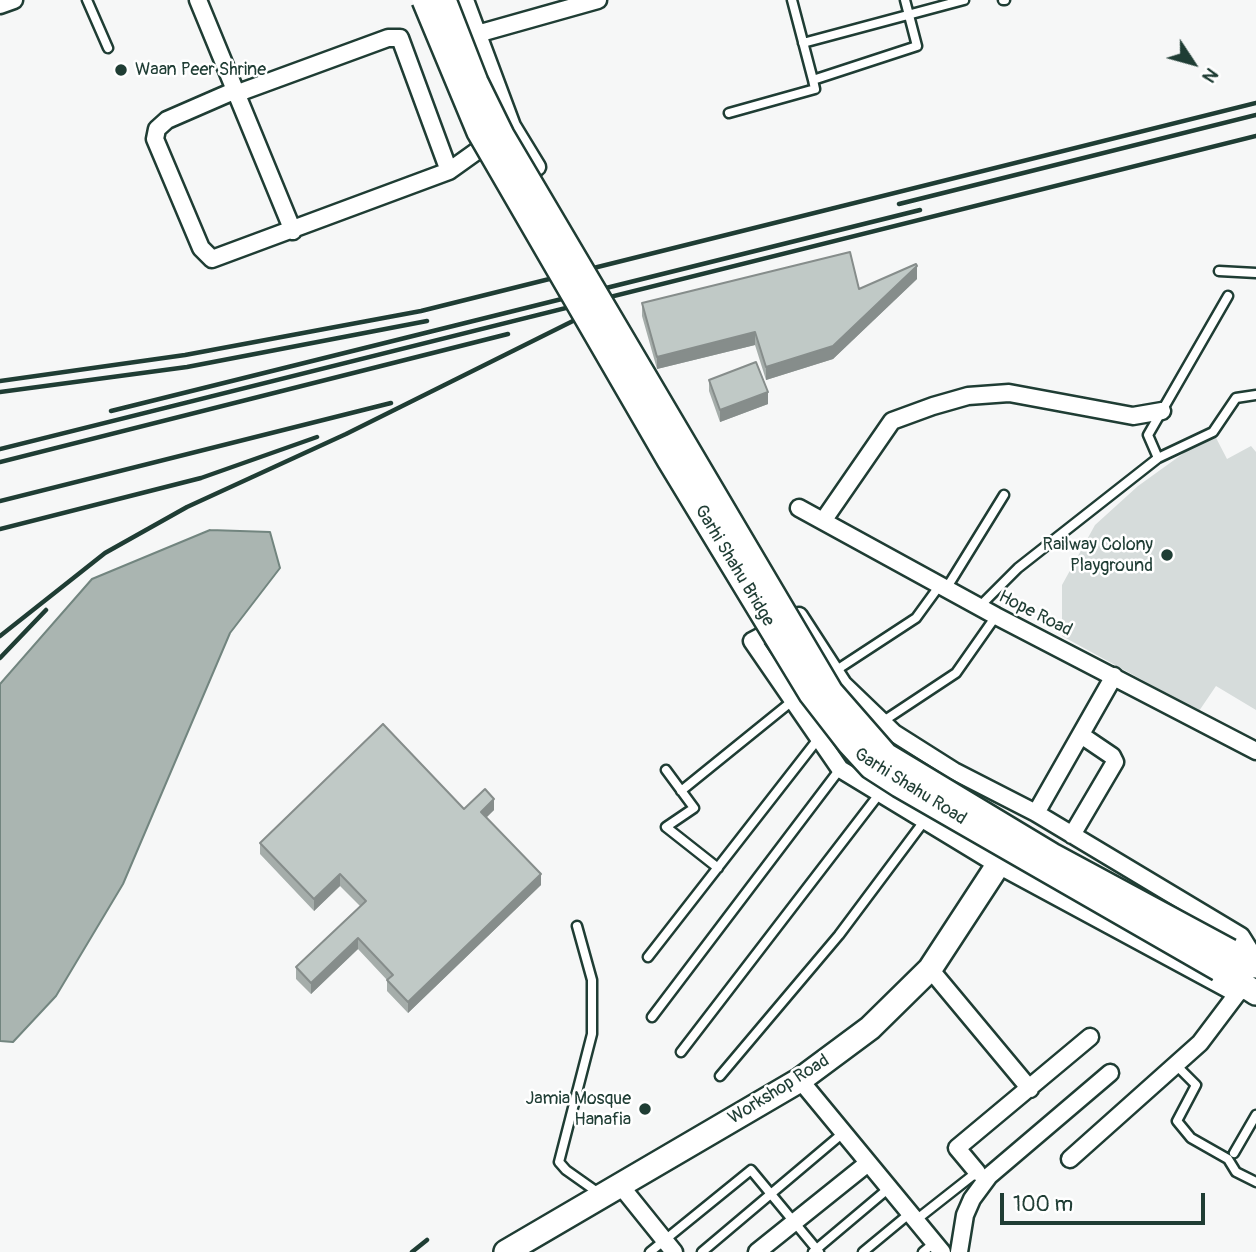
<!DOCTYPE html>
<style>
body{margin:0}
#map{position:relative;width:1256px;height:1252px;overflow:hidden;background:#f6f7f7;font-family:Pangolin,sans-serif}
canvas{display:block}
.north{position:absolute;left:1158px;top:28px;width:70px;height:70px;-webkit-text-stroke:5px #fff;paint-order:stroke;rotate:126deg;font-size:19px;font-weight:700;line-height:28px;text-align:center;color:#1f3d34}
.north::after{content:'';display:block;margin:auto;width:24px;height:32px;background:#1f3d34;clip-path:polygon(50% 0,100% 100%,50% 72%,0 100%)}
.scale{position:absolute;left:1000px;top:1193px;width:205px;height:32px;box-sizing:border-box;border:4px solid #1f3d34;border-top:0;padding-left:9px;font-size:21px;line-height:24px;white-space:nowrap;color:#1f3d34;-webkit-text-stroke:5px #fff;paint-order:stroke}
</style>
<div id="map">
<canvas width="1256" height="1252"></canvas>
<div class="north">N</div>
<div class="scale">100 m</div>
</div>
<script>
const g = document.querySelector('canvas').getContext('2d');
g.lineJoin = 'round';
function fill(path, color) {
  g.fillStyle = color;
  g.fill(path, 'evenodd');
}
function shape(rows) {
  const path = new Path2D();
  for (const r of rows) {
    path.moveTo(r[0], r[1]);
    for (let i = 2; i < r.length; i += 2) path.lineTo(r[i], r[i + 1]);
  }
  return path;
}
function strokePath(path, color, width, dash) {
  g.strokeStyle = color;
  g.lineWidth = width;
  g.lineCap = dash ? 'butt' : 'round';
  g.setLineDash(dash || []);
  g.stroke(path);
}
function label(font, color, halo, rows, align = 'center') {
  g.font = font + ' Pangolin,sans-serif';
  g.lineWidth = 5;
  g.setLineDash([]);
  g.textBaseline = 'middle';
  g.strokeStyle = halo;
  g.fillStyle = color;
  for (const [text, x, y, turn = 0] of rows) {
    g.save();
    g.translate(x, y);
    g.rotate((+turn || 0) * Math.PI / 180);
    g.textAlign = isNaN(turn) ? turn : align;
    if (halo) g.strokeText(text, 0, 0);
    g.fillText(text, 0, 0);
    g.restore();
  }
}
const green = shape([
 [1213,432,1227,459,1251,446,1256,452,1256,710,1216,686,1199,711,1062,636,1062,585,1095,525,1138,486]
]);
const water = shape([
 [210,530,270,532,280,568,230,633,123,884,56,996,13,1042,0,1041,0,684,92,579,210,530]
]);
const service = shape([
 [87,0,108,48],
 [792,0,813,80,917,46,905,0],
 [1003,0,1005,0],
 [803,43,964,0],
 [729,113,815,89,813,80],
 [1219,271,1256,273],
 [1158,458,1213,432,1236,398,1256,395],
 [946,589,1004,495],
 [979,607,1018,568,1158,458,1148,435,1228,296],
 [835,671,916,618,940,585],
 [882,722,956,673,996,616],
 [666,770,694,808,666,827,718,868],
 [681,791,791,702],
 [577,926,592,980,592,1034,559,1162,566,1170,600,1194],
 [648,957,818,739],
 [652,1017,840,769],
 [681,1052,880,793],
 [1176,1065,1196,1085,1177,1121,1191,1138,1228,1159,1236,1172,1256,1182],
 [720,1076,839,935,925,820],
 [1234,1153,1256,1115],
 [916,1220,977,1172],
 [650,1252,751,1170,819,1252],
 [702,1252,843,1133],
 [813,1252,889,1188],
 [863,1252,909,1214],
 [923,1252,934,1243]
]);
const minor = shape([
 [198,0,293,231],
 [465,0,512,126,537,167],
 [0,5,14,0],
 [477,34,598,0],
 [236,90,167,120,157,129,155,139,201,248,212,259,449,171,512,126],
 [238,93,388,38,400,38,449,171],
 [799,508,996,616,1256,751],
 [823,521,892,421,933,406,968,396,1009,393,1133,416,1162,411],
 [1036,813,1114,676],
 [1072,835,1115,762,1112,756,1081,735],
 [930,969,1030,1089],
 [1246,987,1237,994,998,865,840,769,752,641,799,616,843,684,894,733,954,771,1036,813,1241,936,1256,960],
 [800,1080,942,1252],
 [1070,1159,1200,1043,1237,994],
 [977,1172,957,1148,1090,1037],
 [620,1185,674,1252],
 [757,1252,868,1163],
 [959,1252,965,1215,972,1199,989,1176,1110,1073]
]);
const secondary = shape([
 [1230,951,1256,966],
 [1219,969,1256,993],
 [506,1252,800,1080,870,1028,930,969,998,865]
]);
const rail = shape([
 [899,204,1256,115],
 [0,381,185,355,421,311,1256,103],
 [0,392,187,367,427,321],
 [111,411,920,210],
 [0,449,1256,136],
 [0,462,508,334],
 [0,501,391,403],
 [0,529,201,478,317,437],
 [0,636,105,553,187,507,346,434,589,313],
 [0,658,46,610],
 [412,1252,427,1240]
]);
const secondaryBridge = shape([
 [424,0,479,132,669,460,811,694,849,743,871,767,899,785,1219,969],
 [444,0,476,82,502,135,831,692,886,755,1052,855,1230,951]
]);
const wall = shape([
 [917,279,833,359,766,380,755,345,657,369,642,316,642,303,859,289],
 [709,380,768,404,720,422,709,391],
 [464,809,494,810,486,817,541,885,408,1013,387,991,387,980,358,949,311,994,296,979,296,967,360,906,340,886,314,911,260,854,260,843]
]);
const shadedWall = shape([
 [917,266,917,279,833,359,766,380,766,367],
 [755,332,755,345,657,369,657,357],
 [768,392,768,404,720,422,720,410],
 [494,799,494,810,481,823,481,812],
 [340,874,340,886,314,911,314,899],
 [541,874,541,885,408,1013,408,1002],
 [358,938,358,949,311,994,311,983]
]);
const building = shape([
 [850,252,859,289,916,264,917,266,833,346,766,367,755,332,657,357,642,303,850,252],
 [756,362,768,392,720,410,709,380,756,362],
 [383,724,464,809,485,789,494,799,481,812,541,874,408,1002,387,980,393,975,358,938,311,983,296,967,366,901,340,874,314,899,260,843,383,724]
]);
const markers = [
 [121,70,7,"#1f3d34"],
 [1167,555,7,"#1f3d34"],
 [645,1109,7,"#1f3d34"]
];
const poiNames = [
 ["Waan Peer Shrine",135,70,"left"],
 ["Railway Colony",1153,545],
 ["Playground",1153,566],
 ["Jamia Mosque",631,1099],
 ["Hanafia",631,1120]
];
const streetNames = [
 ["Garhi Shahu Bridge",734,566,59],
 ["Hope Road",1035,614,27],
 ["Garhi Shahu Road",910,787,32],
 ["Workshop Road",779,1090,-32]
];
fill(green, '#d6dcdb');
fill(water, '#aab5b1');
strokePath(water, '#72857f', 2);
strokePath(service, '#1f3d34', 13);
strokePath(minor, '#1f3d34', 21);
strokePath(secondary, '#1f3d34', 28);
strokePath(service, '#fff', 8);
strokePath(minor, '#fff', 16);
strokePath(secondary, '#fff', 23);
strokePath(rail, '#1f3d34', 4.5);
strokePath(secondaryBridge, '#1f3d34', 28, []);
strokePath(secondaryBridge, '#fff', 23);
fill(wall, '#a5adaa');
fill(shadedWall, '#868d8b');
fill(building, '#c0c9c6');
strokePath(building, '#868d8b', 2);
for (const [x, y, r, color] of markers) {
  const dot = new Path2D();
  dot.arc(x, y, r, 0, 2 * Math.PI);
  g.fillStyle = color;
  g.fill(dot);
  strokePath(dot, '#fff', 2.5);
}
label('18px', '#1f3d34', '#fff', poiNames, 'right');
label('18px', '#1f3d34', '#fff', streetNames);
</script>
